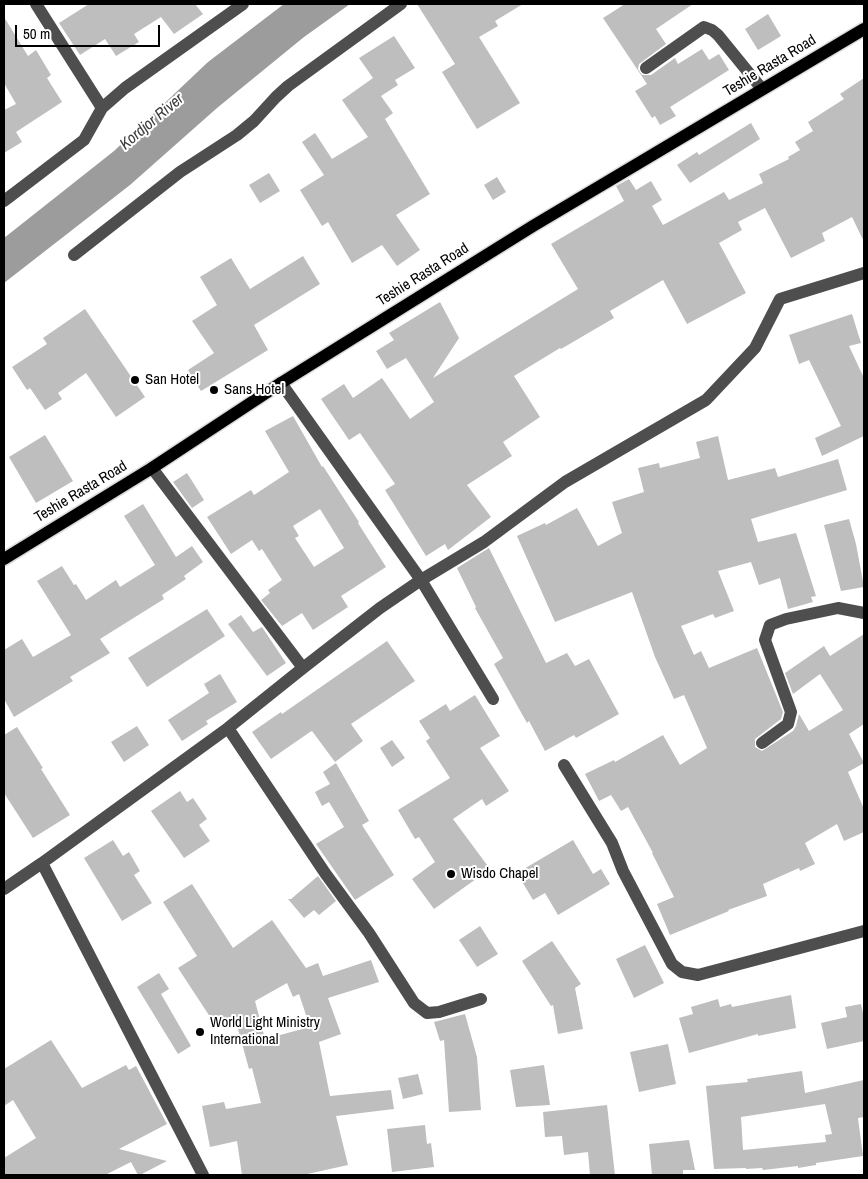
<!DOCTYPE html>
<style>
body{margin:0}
#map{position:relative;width:868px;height:1179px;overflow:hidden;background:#fff;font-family:"Archivo Narrow",sans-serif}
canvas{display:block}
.frame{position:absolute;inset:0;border:5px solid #000;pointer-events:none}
.scale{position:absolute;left:15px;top:25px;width:145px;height:22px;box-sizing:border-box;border:2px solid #000;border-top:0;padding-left:6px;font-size:15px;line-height:18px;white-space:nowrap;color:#000;-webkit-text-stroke:4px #fff;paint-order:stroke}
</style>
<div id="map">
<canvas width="868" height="1179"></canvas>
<div class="frame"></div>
<div class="scale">50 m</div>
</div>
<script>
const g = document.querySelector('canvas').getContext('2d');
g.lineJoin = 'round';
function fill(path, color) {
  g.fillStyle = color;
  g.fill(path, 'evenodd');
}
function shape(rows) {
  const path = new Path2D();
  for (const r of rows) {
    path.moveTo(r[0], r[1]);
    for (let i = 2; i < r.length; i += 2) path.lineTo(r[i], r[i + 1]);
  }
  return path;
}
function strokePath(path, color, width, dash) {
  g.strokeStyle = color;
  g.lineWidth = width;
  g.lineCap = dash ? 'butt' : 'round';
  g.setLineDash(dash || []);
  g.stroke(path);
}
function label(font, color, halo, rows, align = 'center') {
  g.font = font + ' "Archivo Narrow",sans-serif';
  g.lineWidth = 4;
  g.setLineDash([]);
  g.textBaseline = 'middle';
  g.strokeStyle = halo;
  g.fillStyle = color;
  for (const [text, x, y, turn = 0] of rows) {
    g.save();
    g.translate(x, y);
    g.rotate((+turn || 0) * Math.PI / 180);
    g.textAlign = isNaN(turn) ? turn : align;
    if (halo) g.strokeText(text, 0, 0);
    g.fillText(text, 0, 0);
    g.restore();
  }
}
const water = shape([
 [284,4,350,4,304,37,217,108,130,185,4,283,4,238,114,151,208,62]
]);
const building = shape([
 [89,4,195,4,203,14,174,34,161,17,134,34,139,42,116,56,105,39,80,55,59,23],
 [417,4,523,4,495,21,498,26,479,37,520,103,477,129,442,72,455,64],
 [625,4,693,4,656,29,666,44,639,64,638,69,642,75,651,75,675,58,678,64,702,49,709,60,719,54,729,70,670,107,676,116,660,125,655,116,652,118,635,91,647,84,603,18],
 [768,14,781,36,758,50,745,29],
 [4,17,28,56,36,50,51,75,47,78,62,102,16,132,22,142,4,153,4,110,16,104,4,83],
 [394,36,415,68,395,80,398,85,381,96,393,113,385,119,430,194,396,215,420,250,397,266,382,245,352,263,328,222,322,226,300,190,324,175,302,142,315,133,332,159,368,137,342,100,373,78,359,58],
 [864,78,864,242,852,217,822,233,825,241,791,258,765,208,738,222,742,230,719,243,746,293,687,324,663,280,610,311,614,318,561,349,560,348,514,376,540,417,503,442,512,456,467,485,491,517,448,550,445,544,426,556,385,490,395,484,360,433,349,440,321,399,344,384,353,398,382,378,410,419,434,402,406,358,387,369,376,351,394,340,389,333,440,302,459,338,433,378,578,289,551,244,624,201,616,186,629,179,636,190,651,181,662,200,652,206,663,225,724,192,729,200,763,183,759,174,789,159,788,157,800,150,795,142,813,131,808,122,844,99,840,94],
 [751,123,760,139,690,183,677,165,697,152,699,155],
 [269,173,280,191,260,203,249,185],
 [497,177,506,192,493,200,484,185],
 [303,256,320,284,254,325,268,350,201,391,188,370,214,353,192,321,217,305,200,277,231,258,250,289],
 [85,309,145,397,116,417,86,373,58,393,62,399,45,410,30,388,27,390,12,367,47,344,43,338],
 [852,314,861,343,849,346,864,378,864,436,822,456,815,438,841,426,809,360,799,364,789,335],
 [293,416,322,467,323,466,359,522,358,523,386,567,341,596,348,607,313,630,302,613,282,626,261,600,270,593,268,590,282,580,262,549,259,551,252,540,231,554,207,517,251,490,254,495,289,472,265,431],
 [320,509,344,548,314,567,295,538,299,536,293,526],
 [45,435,73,481,36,503,9,457],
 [718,436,728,480,775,468,778,477,838,459,847,490,751,519,758,542,796,533,816,596,811,597,813,602,788,609,780,578,759,585,751,562,718,571,734,611,715,618,713,614,681,626,694,655,701,651,709,668,757,648,783,712,781,719,755,739,755,747,762,751,793,731,796,726,799,714,809,731,843,710,820,674,793,694,785,673,824,646,830,656,864,634,864,724,849,734,864,763,848,772,864,809,864,832,844,841,837,824,805,843,815,864,800,871,799,868,763,884,767,896,728,910,729,911,670,935,657,904,674,897,652,853,653,853,628,807,621,811,611,795,599,801,585,774,614,760,615,762,663,735,680,765,707,748,684,695,674,699,655,657,632,592,555,622,517,536,545,523,546,525,577,508,598,546,622,533,612,502,644,492,638,468,659,463,660,468,700,458,696,442],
 [187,473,204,500,192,508,173,482],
 [143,504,176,557,192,546,203,562,184,576,186,579,162,595,164,599,100,639,110,653,70,677,73,681,14,717,4,699,4,650,22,639,33,657,71,635,37,581,62,566,74,585,76,584,86,600,116,580,120,587,155,565,124,516],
 [849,519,856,544,864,587,841,591,824,525],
 [489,548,546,663,567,653,575,666,589,659,619,714,576,738,574,735,545,751,529,721,527,723,494,664,503,658,475,608,476,607,457,568],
 [207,609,225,636,147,687,128,658],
 [241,615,253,632,262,627,286,663,267,676,228,624],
 [387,641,415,681,351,724,363,741,335,762,312,731,310,732,271,759,252,732,281,712,282,714],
 [220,674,237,702,206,721,208,724,182,741,168,720,209,693,204,684],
 [475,695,500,736,480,748,509,791,486,806,482,799,453,819,490,869,434,909,412,879,435,862,419,837,415,839,398,810,450,778,426,741,430,738,419,721,446,704,450,711],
 [137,726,149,745,124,762,111,742],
 [17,727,43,768,41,769,70,815,33,838,4,793,4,735],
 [392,740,405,758,392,767,380,748],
 [336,763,369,821,362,825,394,875,355,900,316,844,344,827,329,802,322,806,315,792,330,784,323,772],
 [180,791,187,802,193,798,207,819,199,825,210,841,184,858,151,811],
 [113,840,123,856,129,852,140,871,134,875,152,903,122,921,84,858],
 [573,840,593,874,601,869,610,884,558,915,545,893,533,900,517,873],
 [318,876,336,901,319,915,314,910,304,918,288,899,291,899],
 [192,884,233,948,272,920,306,968,318,963,323,976,371,960,379,982,328,998,341,1034,319,1042,330,1096,391,1090,394,1109,336,1116,348,1165,303,1175,242,1175,237,1141,210,1147,202,1106,224,1102,226,1109,261,1103,252,1068,249,1069,235,1018,218,1029,178,968,197,956,163,902],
 [287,983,293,997,299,994,310,1027,265,1039,255,1001],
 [480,926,498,954,477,967,459,940],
 [552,941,581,984,575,988,583,1029,558,1034,553,1005,551,1006,522,961],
 [645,945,664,983,634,998,616,959],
 [159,973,169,989,161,994,191,1046,178,1054,137,987],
 [791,995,796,1028,758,1036,758,1034,689,1053,679,1018,693,1014,691,1007,718,999,720,1007,731,1004,732,1007],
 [861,1004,864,1017,864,1041,827,1049,821,1023,847,1017,845,1007],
 [465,1014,477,1057,481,1110,449,1112,444,1040,440,1041,434,1022],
 [51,1040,82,1088,126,1065,129,1070,136,1066,167,1124,119,1149,167,1161,140,1175,138,1175,131,1162,105,1175,4,1175,4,1158,36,1138,13,1100,4,1106,4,1069],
 [668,1044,676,1084,639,1092,630,1052],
 [544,1065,550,1105,516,1107,510,1070],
 [802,1071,805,1093,864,1080,864,1117,858,1118,863,1156,816,1163,816,1165,798,1168,798,1166,763,1170,762,1168,746,1169,746,1168,714,1169,706,1086,748,1082,747,1079],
 [825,1104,832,1134,825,1135,826,1142,743,1150,741,1117],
 [418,1074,423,1094,403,1099,398,1078],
 [607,1105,615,1175,590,1175,588,1152,564,1155,562,1136,545,1137,543,1112],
 [425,1125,427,1144,431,1143,434,1167,392,1172,387,1129],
 [689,1140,695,1170,683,1170,683,1174,652,1175,649,1144]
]);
const minor = shape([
 [36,4,102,108],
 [646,68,704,27,712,30,718,35,762,89],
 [4,201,84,140,102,108,125,88,243,4],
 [74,255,180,172,237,135,254,121,276,97,288,86,401,4],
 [281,383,421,580,493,699],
 [152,468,303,668],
 [228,728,325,873,369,933,414,1003,427,1013,439,1012,481,999],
 [762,743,788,724,791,712,765,640,770,625,786,619,838,608,864,613],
 [564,765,612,843,623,871,672,964,682,972,698,975,864,931],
 [42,863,203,1175],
 [4,889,42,863,228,728,303,668,380,608,421,580,484,542,565,482,706,400,755,348,780,299,864,273]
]);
const major = shape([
 [4,559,152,468,281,383,533,226,864,29]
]);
const markers = [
 [135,380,5,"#000"],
 [214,390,5,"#000"],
 [451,874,5,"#000"],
 [200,1032,5,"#000"]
];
const streetNames = [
 ["Teshie Rasta Road",770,66,-31],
 ["Teshie Rasta Road",423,275,-32],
 ["Teshie Rasta Road",81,492,-31]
];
const poiNames = [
 ["San Hotel",145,380],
 ["Sans Hotel",224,390],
 ["Wisdo Chapel",461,874],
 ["World Light Ministry",210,1023],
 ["International",210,1040]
];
const waterNames = [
 ["Kordjor River",152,122,-40]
];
fill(water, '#9c9c9c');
fill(building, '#bebebe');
strokePath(major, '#dbdbdb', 15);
strokePath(minor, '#4e4e4e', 12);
strokePath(major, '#000', 12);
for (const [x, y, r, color] of markers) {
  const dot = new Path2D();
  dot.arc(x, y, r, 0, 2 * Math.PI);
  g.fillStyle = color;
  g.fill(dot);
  strokePath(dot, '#fff', 2);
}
label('15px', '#000', '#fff', streetNames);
label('15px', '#000', '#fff', poiNames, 'left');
label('italic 16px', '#3d3d3d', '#fff', waterNames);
</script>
